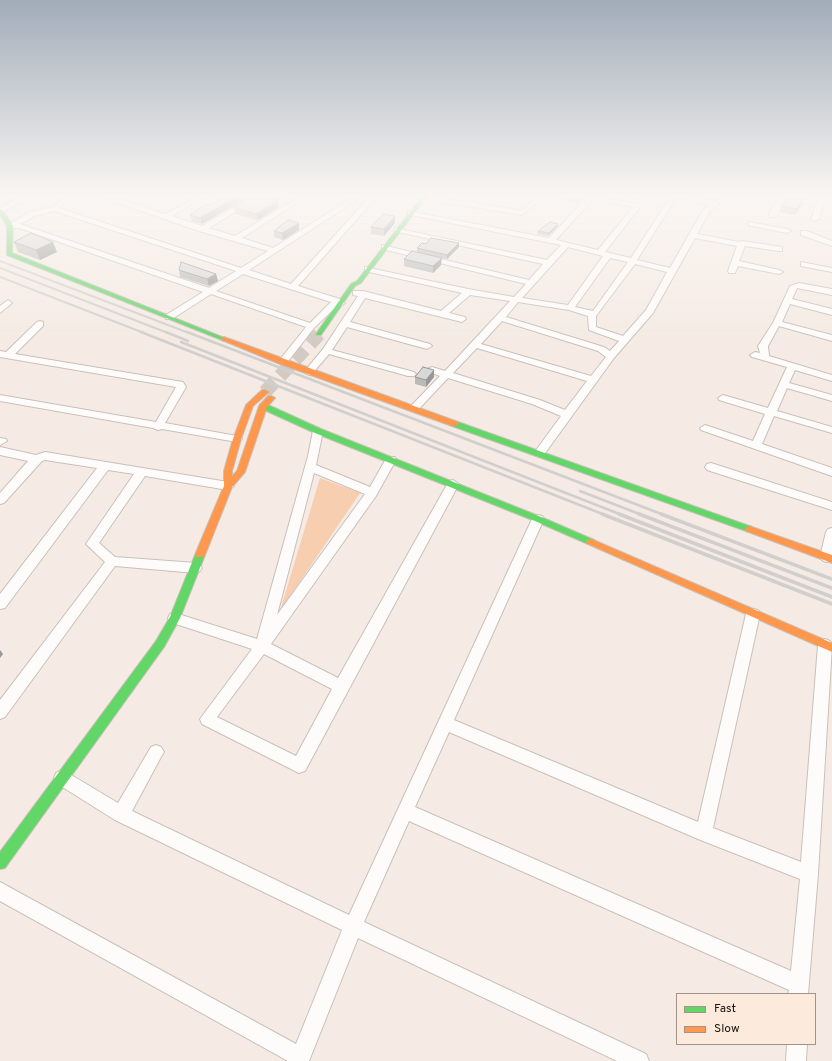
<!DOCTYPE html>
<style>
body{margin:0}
#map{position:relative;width:832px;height:1061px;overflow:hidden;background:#f5ebe4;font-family:Overpass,sans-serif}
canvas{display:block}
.legend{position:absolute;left:676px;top:993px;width:140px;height:52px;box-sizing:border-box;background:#fceadd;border:1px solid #a19389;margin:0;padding:5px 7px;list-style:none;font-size:12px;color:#19110c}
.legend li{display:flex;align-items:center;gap:8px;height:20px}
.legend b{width:20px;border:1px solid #a19389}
</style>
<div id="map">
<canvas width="832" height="1061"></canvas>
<ul class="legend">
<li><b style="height:5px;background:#63d668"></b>Fast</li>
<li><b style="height:5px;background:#ff974d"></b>Slow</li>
</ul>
</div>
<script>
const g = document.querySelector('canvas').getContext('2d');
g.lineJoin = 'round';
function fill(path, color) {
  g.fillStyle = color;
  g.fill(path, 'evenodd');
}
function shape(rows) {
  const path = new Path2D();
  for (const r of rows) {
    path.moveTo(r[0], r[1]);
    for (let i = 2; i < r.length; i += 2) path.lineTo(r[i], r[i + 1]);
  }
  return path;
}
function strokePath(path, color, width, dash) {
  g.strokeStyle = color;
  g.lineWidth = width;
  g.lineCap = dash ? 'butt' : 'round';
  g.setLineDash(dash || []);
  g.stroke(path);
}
const green = shape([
 [320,478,360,493,280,611]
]);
const secondaryTunnel = shape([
 [265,392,319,334]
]);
const street = shape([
 [24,194,31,194,20,203,0,213,0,208,24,194],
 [70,194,78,194,59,208,241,268,268,251,199,231,92,194,103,194,165,214,203,194,211,194,172,216,202,226,257,194,265,194,209,228,235,236,303,194,311,194,242,238,273,248,358,194,366,194,249,270,291,284,372,194,379,194,298,286,340,299,345,303,341,306,338,305,314,328,286,364,283,365,278,362,306,327,211,294,172,319,166,319,166,315,203,292,19,228,10,228,6,226,30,212,52,207,70,194],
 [54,211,236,271,209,288,20,224,35,216,54,211],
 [243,274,331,302,310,323,216,291,243,274],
 [393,194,425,194,462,202,474,194,481,194,473,202,521,211,540,194,547,194,522,215,393,194],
 [590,194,597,194,596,196,636,204,643,194,650,194,605,252,631,258,670,197,664,194,679,194,715,201,729,194,736,194,731,199,718,204,710,211,697,234,739,242,742,241,782,247,782,251,779,251,745,246,739,261,779,270,783,272,779,274,738,266,735,273,729,273,728,271,737,246,695,238,653,313,614,358,543,456,539,457,534,453,561,416,532,404,448,378,417,411,413,412,408,409,440,376,429,372,429,368,432,367,445,371,510,301,470,295,449,313,465,317,466,319,462,322,365,298,350,322,430,344,432,346,427,349,347,327,332,350,414,372,416,374,414,376,408,376,329,354,312,374,309,375,304,372,323,349,358,296,353,295,353,291,363,291,441,311,462,293,365,271,365,267,468,289,514,297,526,284,382,249,382,245,529,280,543,264,398,232,394,230,395,228,547,260,561,245,411,215,408,215,408,211,549,238,590,194],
 [676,198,710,204,703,210,670,268,637,260,676,198],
 [593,199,633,207,598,250,556,240,593,199],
 [568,247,603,256,568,305,522,298,568,247],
 [610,258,628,262,593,311,575,307,610,258],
 [635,264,667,272,646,310,623,336,596,327,596,316,635,264],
 [518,302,569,310,588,316,589,330,619,341,610,351,604,347,506,317,518,302],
 [502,321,598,351,606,357,591,376,481,344,502,321],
 [477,348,587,381,565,410,540,400,453,373,477,348],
 [780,194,787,194,776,217,770,217,769,215,780,194],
 [820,194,826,194,819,219,815,221,811,219,820,194],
 [749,222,787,229,791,231,787,233,752,226,749,226,749,222],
 [801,231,807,231,832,241,832,246,801,235,801,231],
 [801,262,832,268,832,272,801,266,801,262],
 [799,283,832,289,832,295,797,288,792,299,832,309,832,315,790,304,782,322,832,335,832,341,779,326,768,346,769,356,832,375,832,381,795,370,789,383,832,395,832,401,787,388,777,411,832,427,832,433,774,416,762,444,832,468,832,476,701,430,700,428,705,425,753,441,765,414,719,400,718,398,723,395,768,408,787,367,752,357,750,355,755,352,760,353,758,346,773,323,790,286,799,283],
 [8,300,12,303,0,313,0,306,8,300],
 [40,321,43,322,43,326,15,354,183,382,186,387,165,423,237,436,242,439,237,442,162,429,158,430,153,428,0,401,0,395,156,422,176,387,0,357,0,351,6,352,37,322,40,321],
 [318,428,323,431,316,465,370,487,387,457,395,457,396,460,376,496,271,644,338,678,449,481,453,480,459,484,305,771,299,773,202,724,200,719,252,649,170,622,168,618,170,614,175,613,257,639,308,456,313,431,318,428],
 [314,473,365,494,277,615,314,473],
 [264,654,332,689,296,756,217,717,264,654],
 [0,438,6,439,7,441,0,445,0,438],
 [0,447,36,455,45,452,228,482,234,486,228,490,145,476,99,543,115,557,196,563,200,565,202,568,200,571,196,573,115,566,5,717,0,719,0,700,105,562,86,544,134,474,108,470,5,608,0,609,0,594,97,468,45,460,42,461,4,503,0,504,0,493,28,461,0,455,0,447],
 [711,463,832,502,832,510,707,470,705,467,707,464,711,463],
 [538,515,542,516,544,519,454,720,698,822,746,614,748,610,753,609,758,610,760,614,713,828,801,862,818,645,820,641,825,639,830,641,832,645,818,874,808,994,788,994,789,990,409,821,364,922,646,1054,649,1061,617,1061,358,938,309,1061,288,1061,0,901,0,882,296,1044,342,930,115,820,56,783,54,778,56,773,62,770,68,773,118,803,151,747,156,745,161,747,164,752,161,757,132,811,349,915,532,519,534,516,538,515],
 [449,732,698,839,800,879,791,971,415,807,449,732],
 [832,528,832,557,830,560,826,562,822,560,820,557,826,532,828,529,832,528],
 [787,1044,807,1044,806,1061,786,1061,787,1044]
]);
const fast = shape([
 [424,194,429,194,361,283,355,286,321,335,317,335,316,334,351,284,357,281,424,194],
 [0,209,2,210,13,226,12,253,227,339,224,341,222,340,7,255,7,226,0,215,0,209],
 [260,404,266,404,321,429,541,517,594,540,596,542,594,544,588,544,535,521,315,433,260,408,260,404],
 [452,422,458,422,752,527,753,529,749,532,746,531,452,426,451,424,452,422],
 [200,552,203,553,205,555,180,618,164,647,5,868,0,869,0,852,156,641,170,617,195,555,197,553,200,552]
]);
const slow = shape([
 [224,337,458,422,459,424,455,426,452,426,280,364,222,340,221,339,224,337],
 [262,390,265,390,269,392,253,406,241,439,232,471,232,476,237,471,259,406,268,396,271,396,275,398,267,407,245,472,232,487,205,555,203,557,197,557,195,555,224,486,224,471,233,439,246,405,262,390],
 [749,526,832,555,832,563,746,531,745,529,749,526],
 [591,539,832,643,832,652,588,544,586,542,588,540,591,539]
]);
const railFar2 = shape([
 [0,261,189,333],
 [0,268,168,333],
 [0,277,144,333]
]);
const railFar1 = shape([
 [141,332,605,515],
 [166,332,188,341],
 [187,332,664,515],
 [181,342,622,515],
 [580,491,642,515]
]);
const rail = shape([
 [602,514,832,604],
 [619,514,832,597],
 [639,514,832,588],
 [661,514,832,579]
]);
const wall = shape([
 [228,194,246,194,247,198,202,224,192,221,190,215,214,203],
 [290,194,278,201,279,207,258,220,235,214,234,207,259,196],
 [573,194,587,194,578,204,566,202,567,199],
 [801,205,795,215,780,212,782,206],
 [395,223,384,236,371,234,371,227],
 [558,224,557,227,548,236,537,234,538,231],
 [299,230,283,240,274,237,274,231],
 [14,242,57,252,40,260,18,252],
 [459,243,459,247,447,259,417,252,417,248,426,244],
 [404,259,441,265,433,273,404,266],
 [179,270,216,274,218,281,209,286,180,277],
 [415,377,434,377,426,387,415,384]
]);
const shadedWall = shape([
 [242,194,246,194,247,198,202,224,200,218],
 [278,194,290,194,271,204,270,198],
 [585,194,587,194,578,204,579,201],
 [803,199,801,205,795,215,797,209],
 [278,201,279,207,258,220,256,214],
 [395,216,395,223,384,236,384,229],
 [299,223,299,230,283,240,282,233],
 [558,224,557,227,548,236,549,233],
 [53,242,57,252,40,260,36,250],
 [459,243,459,247,447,259,447,255],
 [442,258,441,265,433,273,433,266],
 [216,274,218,281,209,286,207,279],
 [434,370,434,377,426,387,426,380],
 [0,650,3,654,0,658]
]);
const building = shape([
 [228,194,242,194,200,218,190,215,203,206,214,203,228,194],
 [263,194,278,194,270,198,278,201,256,214,234,207,255,195,259,196,263,194],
 [573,194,585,194,579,201,567,199,573,194],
 [788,196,803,199,797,209,782,206,788,196],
 [383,214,395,216,384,229,371,227,383,214],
 [288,220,299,223,282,233,274,231,288,220],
 [550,222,558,224,549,233,538,231,550,222],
 [31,233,53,242,36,250,14,242,31,233],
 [431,238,459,243,447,255,417,248,422,243,426,244,431,238],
 [412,251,442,258,433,266,404,259,412,251],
 [181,262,216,274,207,279,179,270,181,262],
 [423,367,434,370,426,380,415,377,423,367]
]);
fill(green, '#f7ceaf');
strokePath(secondaryTunnel, '#d4cac4', 14, [14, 8]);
strokePath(street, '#c8c0b9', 2);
strokePath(fast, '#c8c0b9', 2);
strokePath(slow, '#c8c0b9', 2);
fill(street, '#fefcfb');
fill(fast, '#63d668');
fill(slow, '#ff974d');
strokePath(railFar2, '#d1cfcd', 2);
strokePath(railFar1, '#d1cfcd', 2.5);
strokePath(rail, '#d1cfcd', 3.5);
fill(wall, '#babbb9');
fill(shadedWall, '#979896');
fill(building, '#d8d9d7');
strokePath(building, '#979896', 1);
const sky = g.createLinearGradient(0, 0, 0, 343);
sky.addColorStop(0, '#a1acb9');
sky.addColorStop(0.57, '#faf6f3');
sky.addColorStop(1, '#faf6f300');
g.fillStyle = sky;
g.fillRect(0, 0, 832, 343);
</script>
